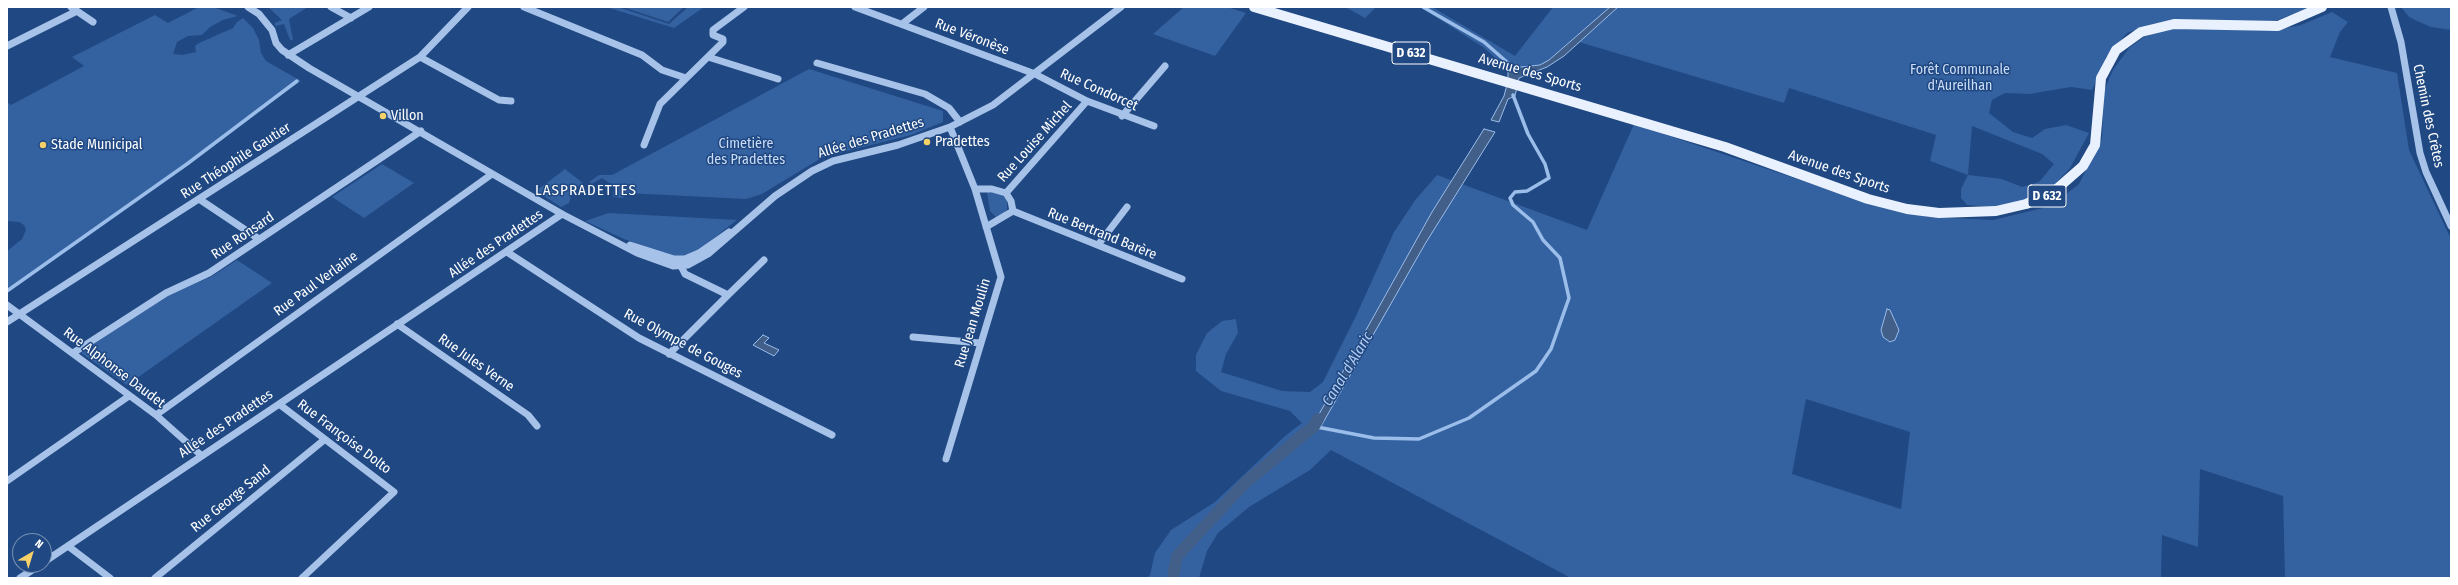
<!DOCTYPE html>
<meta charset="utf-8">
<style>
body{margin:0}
#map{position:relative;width:2458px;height:585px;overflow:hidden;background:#204882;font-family:"Fira Sans Condensed",sans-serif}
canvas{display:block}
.frame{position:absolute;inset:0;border:8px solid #fff;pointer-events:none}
.north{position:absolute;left:12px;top:533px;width:40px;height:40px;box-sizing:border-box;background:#204882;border:1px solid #7991b4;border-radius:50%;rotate:38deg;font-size:11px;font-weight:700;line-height:16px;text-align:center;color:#fff}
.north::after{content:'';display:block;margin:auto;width:14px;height:18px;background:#f5d168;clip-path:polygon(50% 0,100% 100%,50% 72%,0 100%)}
</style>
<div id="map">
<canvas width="2458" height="585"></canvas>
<div class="frame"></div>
<div class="north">N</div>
</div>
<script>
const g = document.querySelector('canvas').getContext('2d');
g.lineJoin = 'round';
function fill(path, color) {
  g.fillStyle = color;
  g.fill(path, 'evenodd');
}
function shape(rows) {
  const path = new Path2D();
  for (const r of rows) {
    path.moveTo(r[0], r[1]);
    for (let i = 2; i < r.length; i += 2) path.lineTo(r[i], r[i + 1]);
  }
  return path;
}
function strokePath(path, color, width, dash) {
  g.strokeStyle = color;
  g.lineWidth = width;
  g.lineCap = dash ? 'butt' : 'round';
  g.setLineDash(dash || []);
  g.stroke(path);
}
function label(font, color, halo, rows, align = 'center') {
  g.font = font + ' "Fira Sans Condensed",sans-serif';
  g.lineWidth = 3;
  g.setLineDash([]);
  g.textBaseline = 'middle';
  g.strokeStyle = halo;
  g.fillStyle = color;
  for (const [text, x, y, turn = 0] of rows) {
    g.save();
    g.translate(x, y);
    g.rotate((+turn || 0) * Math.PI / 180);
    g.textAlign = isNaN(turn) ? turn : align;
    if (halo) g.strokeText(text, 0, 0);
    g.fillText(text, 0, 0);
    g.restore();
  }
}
const green = shape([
 [199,7,213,7,238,16,223,20,210,27,202,35,188,36,177,42,173,54,182,55,196,52,195,46,199,43,233,28,237,22,243,18,253,28,259,40,261,53,266,61,301,81,212,144,181,170,7,292,7,251,22,239,26,230,24,225,19,222,7,221,7,102,11,105,84,66,72,57,155,15,168,23],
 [308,7,289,19,293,40,290,40,284,24,275,26,275,23,282,20,269,8],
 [606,7,618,7,669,24,688,7,704,7,674,28],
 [623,7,684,7,668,22],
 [1184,7,1227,7,1246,13,1215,56,1153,34],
 [1345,7,1376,7,1365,18],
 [1420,7,1432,7,1515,56,1553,7,1610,7,1549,60,1540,65,1511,68,1505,67,1483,47],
 [1618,7,2310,7,2273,22,2179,20,2153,24,2127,33,2106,57,2092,90,2071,87,2029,94,2005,93,1992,100,1989,113,2013,132,2032,138,2045,129,2066,125,2089,133,2070,168,2052,187,2038,197,1994,207,1967,205,1961,198,1961,189,1968,175,1930,161,1936,135,1789,88,1784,103,1579,42],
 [1972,126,2042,154,2054,164,2039,182,2022,187,2002,179,1968,175],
 [2401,7,2451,7,2451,30,2431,27,2415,20,2409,17],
 [2332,12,2348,22,2340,32,2330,57,2397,73,2409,150,2451,239,2451,578,2285,578,2283,496,2200,469,2198,547,2162,535,2161,578,1571,578,1331,450,1310,470,1249,507,1218,533,1207,551,1199,578,1147,578,1150,575,1155,553,1171,530,1215,502,1285,436,1302,423,1290,411,1221,391,1196,371,1196,355,1207,333,1222,321,1236,319,1238,333,1226,354,1221,372,1282,391,1310,392,1323,382,1355,318,1394,232,1416,199,1437,175,1587,230,1634,124,1880,207,1930,217,1993,220,2051,206,2079,184,2102,138,2104,91,2113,70,2129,48,2144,37,2164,30,2191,28,2271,31,2301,25],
 [1806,399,1910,432,1901,509,1792,474],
 [809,69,943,111,943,122,911,135,823,157,762,194,746,199,626,193,623,198,613,197,614,190,617,188,602,178,592,184,589,182,599,175,612,175],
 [382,164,414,183,364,218,332,197],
 [565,169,583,183,573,190,569,203,561,207,536,191],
 [987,192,1000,194,1007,198,1007,209,1004,214,997,218,990,211],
 [609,213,737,220,696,252,684,257,673,256,624,239,585,221],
 [237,260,272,283,127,385,81,353,167,295,211,277]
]);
const water = shape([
 [1610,7,1618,7,1564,56,1547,67,1519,78,1515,96,1508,99,1499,122,1491,120,1504,96,1508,81,1508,72,1511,68,1540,65,1549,60,1610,7],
 [1484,129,1495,132,1425,244,1320,428,1311,431,1308,426,1318,416,1432,212,1484,129],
 [1887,309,1890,310,1899,330,1895,340,1890,342,1883,337,1881,330,1887,309],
 [763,335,769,338,764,343,779,350,774,356,753,345,763,335]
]);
const stream = shape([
 [1423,7,1484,42,1516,70],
 [7,291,187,164,297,81],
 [1317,427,1374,438,1419,439,1469,418,1536,371,1551,349,1569,298,1560,258,1543,240,1533,222,1513,205,1510,198,1515,192,1527,191,1549,178,1545,164,1528,134,1513,95]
]);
const canal = shape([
 [1173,578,1177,556,1245,483,1314,426,1318,419]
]);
const minor = shape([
 [71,7,93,22],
 [248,7,259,14,272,30,276,43,282,50,309,68,562,214,637,253,673,266,688,265,708,254,775,196,812,171,833,161,898,145,950,127,993,105,1121,7],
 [331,7,351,18],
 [524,7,642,55,662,70,686,78],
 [855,7,1035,74,1087,101,1154,126],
 [2391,7,2401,42,2420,153,2426,172,2451,226],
 [902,24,924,7],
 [7,46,77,11],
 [288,55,369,7],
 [420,57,499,100,511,101],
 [708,57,778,79],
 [817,63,925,94,949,108,960,122],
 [1122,116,1165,66],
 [644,145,660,104,723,42,723,39,713,35,713,30,744,7],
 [975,189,992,189,1006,193,1087,101],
 [1006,193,1011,201,1013,211,1182,279],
 [199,199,259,239],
 [986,227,1013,211],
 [630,245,674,259,685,259,699,253,729,232],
 [1098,245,1127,207],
 [507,252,639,338,832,435],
 [728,295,764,260],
 [7,305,156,415,202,456],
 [7,322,420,57,468,7],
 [397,324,528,415,537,426],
 [913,337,980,343],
 [73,353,166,293,209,273,421,131],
 [669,354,728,295,685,274,681,266,683,259],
 [279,404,394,492,302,578],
 [156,415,492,174],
 [946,459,1001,277,975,189,950,127],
 [7,481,129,396],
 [68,546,110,578],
 [44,562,562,214],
 [20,578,40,565],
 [155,578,324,440]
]);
const major = shape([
 [1254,7,1725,147,1868,199,1907,209,1939,213,1996,211,2026,204,2051,194,2083,166,2095,145,2101,78,2116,50,2141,32,2174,24,2278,26,2322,7]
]);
const markers = [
 [383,116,4,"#f5d168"],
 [927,142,4,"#f5d168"],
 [43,145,4,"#f5d168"]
];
const shields = [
 [1411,53,38],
 [2047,196,38]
];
const shieldNames = [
 ["D 632",1411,53],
 ["D 632",2047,196]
];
const streetNames = [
 ["Rue Véronèse",972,37,21],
 ["Avenue des Sports",1530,73,16],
 ["Rue Condorcet",1099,90,24],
 ["Chemin des Crêtes",2428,116,78],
 ["Allée des Pradettes",871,138,-17],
 ["Rue Louise Michel",1035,142,-48],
 ["Rue Théophile Gautier",236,161,-33],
 ["Avenue des Sports",1839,172,19],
 ["Rue Bertrand Barère",1102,234,22],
 ["Rue Ronsard",243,236,-34],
 ["Allée des Pradettes",496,244,-34],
 ["Rue Paul Verlaine",316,284,-36],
 ["Rue Jean Moulin",973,323,-73],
 ["Rue Olympe de Gouges",683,344,28],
 ["Rue Jules Verne",476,363,35],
 ["Rue Alphonse Daudet",114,368,37],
 ["Allée des Pradettes",226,424,-34],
 ["Rue Françoise Dolto",344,437,37],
 ["Rue George Sand",231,499,-39]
];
const parkNames = [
 ["Forêt Communale",1960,70],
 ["d'Aureilhan",1960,86],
 ["Cimetière",746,144],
 ["des Pradettes",746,160]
];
const poiNames = [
 ["Villon",391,116],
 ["Pradettes",935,142],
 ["Stade Municipal",51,145]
];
const neighbourhoodNames = [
 ["LASPRADETTES",586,191]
];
const waterNames = [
 ["Canal d'Alaric",1348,369,-59]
];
fill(green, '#3461a0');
fill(water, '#425f89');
strokePath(water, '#9abdea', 1);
strokePath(stream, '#9abdea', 3.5);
strokePath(canal, '#425f89', 12);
strokePath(minor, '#a7c2e8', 7);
strokePath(major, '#e9f1fe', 10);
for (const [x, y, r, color] of markers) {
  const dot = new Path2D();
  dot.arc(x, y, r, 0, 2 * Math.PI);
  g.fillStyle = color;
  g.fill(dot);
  strokePath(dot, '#204882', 1.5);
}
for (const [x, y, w] of shields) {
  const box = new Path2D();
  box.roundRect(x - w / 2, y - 11, w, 22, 3);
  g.fillStyle = '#204882';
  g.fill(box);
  strokePath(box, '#fff', 1);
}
label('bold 13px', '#fff', null, shieldNames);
label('14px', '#fff', '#204882', streetNames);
label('14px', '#cbddf6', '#204882', parkNames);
label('14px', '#fff', '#204882', poiNames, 'left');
g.letterSpacing = '1px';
label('15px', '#fff', '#204882', neighbourhoodNames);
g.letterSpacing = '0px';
label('italic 15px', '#b2ccf0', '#204882', waterNames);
</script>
